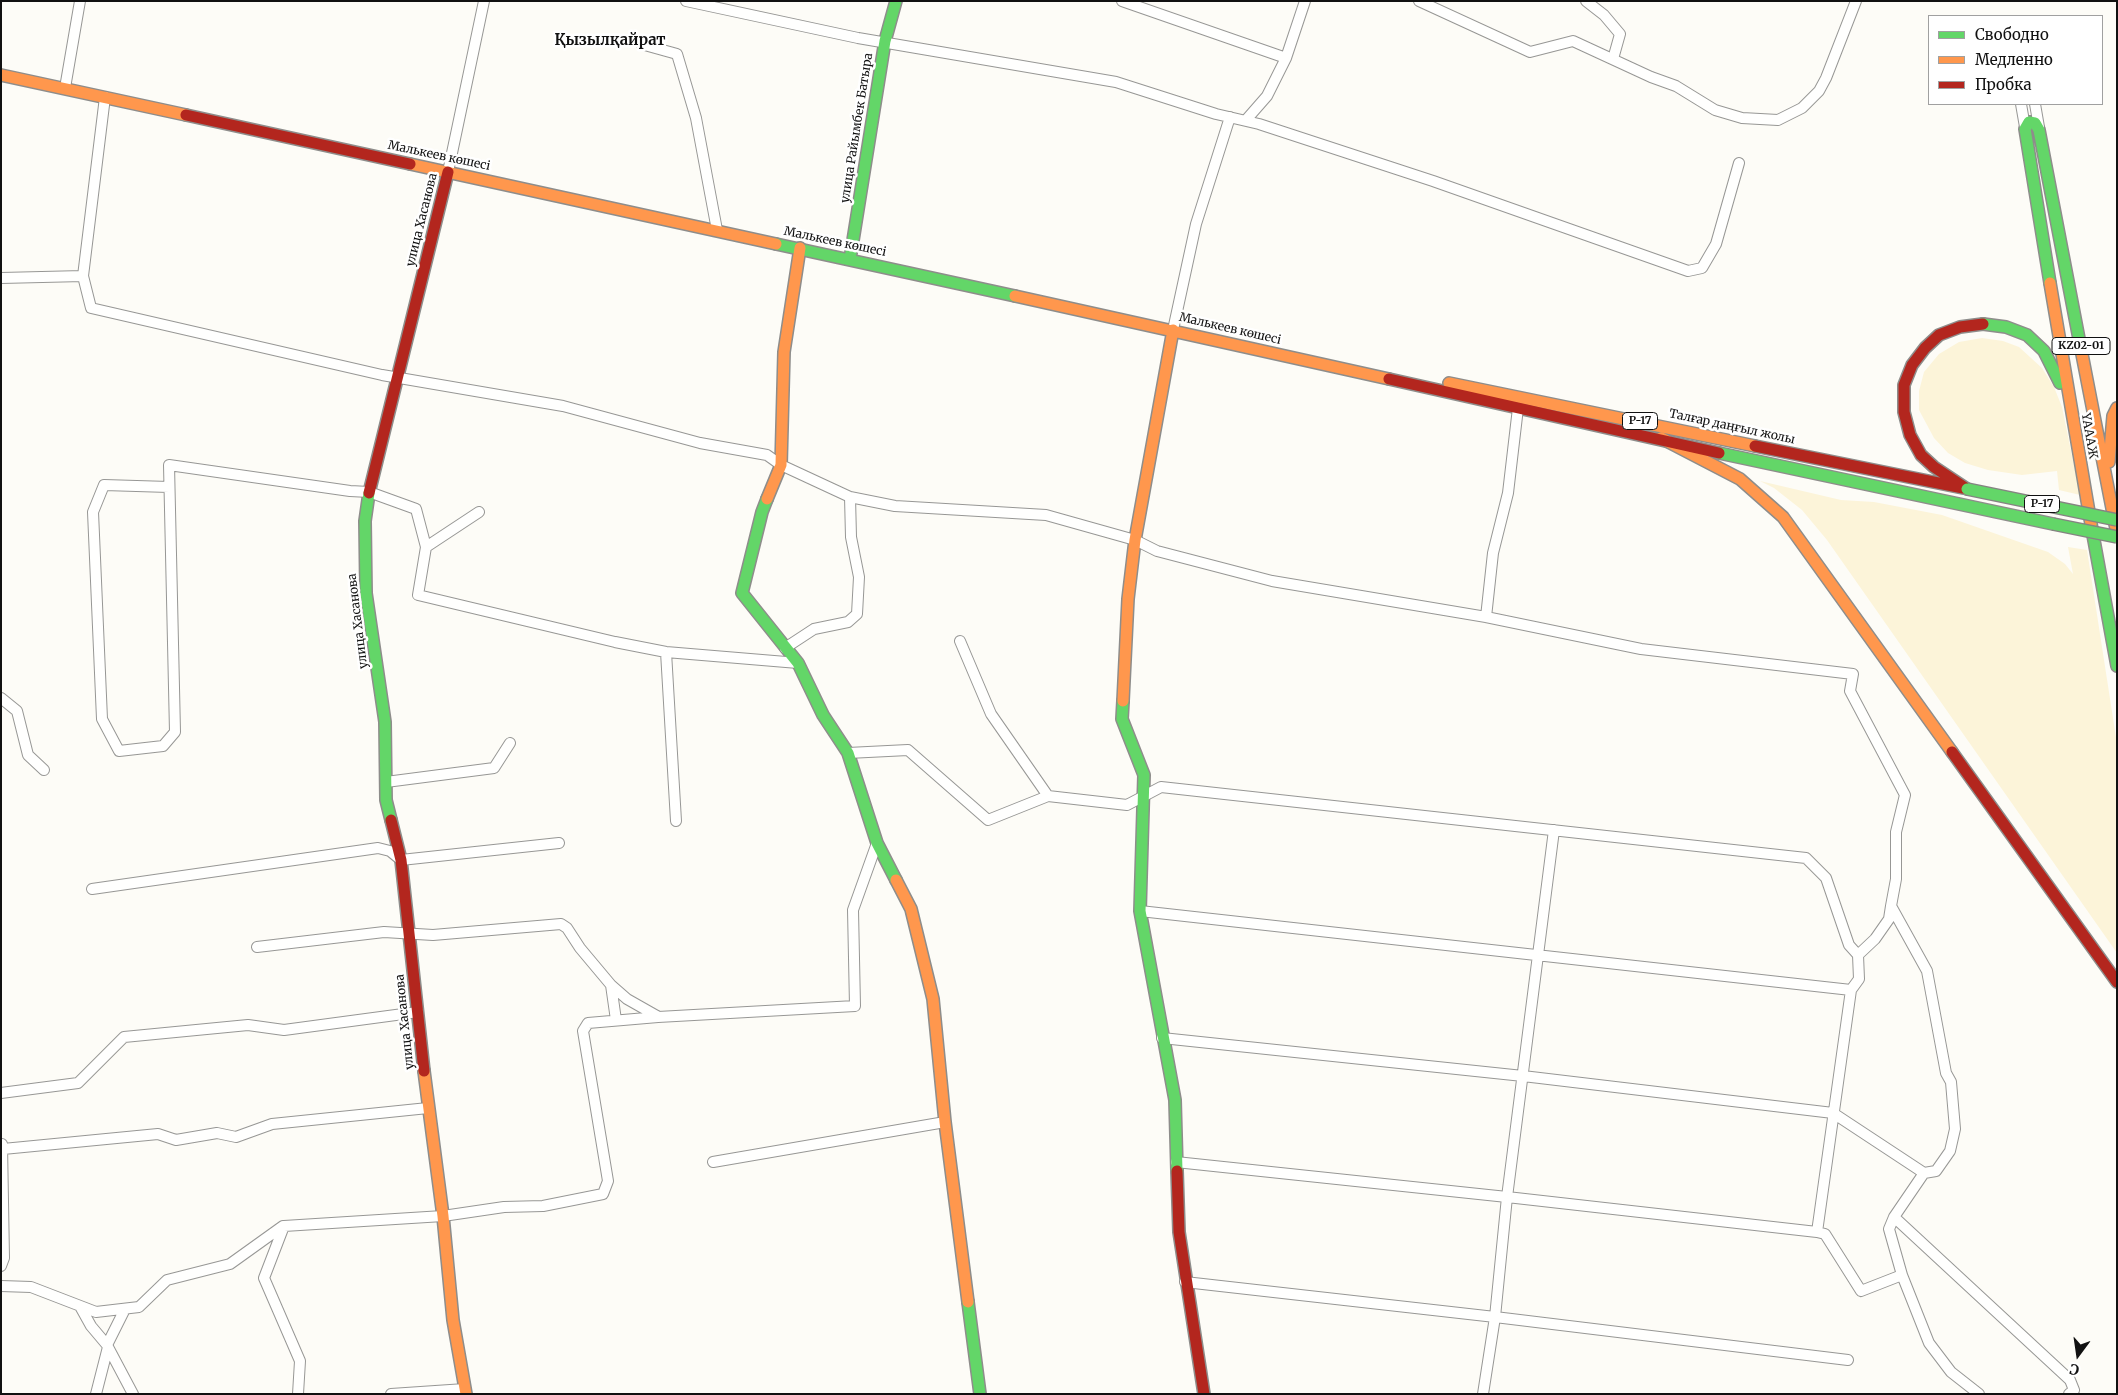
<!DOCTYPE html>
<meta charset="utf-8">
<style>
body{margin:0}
#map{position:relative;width:2118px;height:1395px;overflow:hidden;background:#fdfcf7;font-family:Merriweather,serif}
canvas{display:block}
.frame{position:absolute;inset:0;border:2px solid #111;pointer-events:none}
.legend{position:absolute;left:1928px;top:15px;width:175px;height:90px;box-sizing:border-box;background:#fff;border:1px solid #a0a0a0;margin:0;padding:6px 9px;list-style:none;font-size:15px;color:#111}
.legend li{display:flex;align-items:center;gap:10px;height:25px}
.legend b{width:25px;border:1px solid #a0a0a0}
.north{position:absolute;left:2053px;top:1330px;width:50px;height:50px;-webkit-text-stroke:4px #fff;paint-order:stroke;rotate:194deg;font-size:14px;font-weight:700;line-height:20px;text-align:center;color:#111}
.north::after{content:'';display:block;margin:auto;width:18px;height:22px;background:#111;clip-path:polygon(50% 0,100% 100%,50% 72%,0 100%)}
</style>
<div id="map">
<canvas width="2118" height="1395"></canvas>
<div class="frame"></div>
<ul class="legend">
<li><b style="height:6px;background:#63d668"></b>Свободно</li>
<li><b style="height:6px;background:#ff974d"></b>Медленно</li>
<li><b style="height:6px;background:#b3261e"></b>Пробка</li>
</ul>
<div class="north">С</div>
</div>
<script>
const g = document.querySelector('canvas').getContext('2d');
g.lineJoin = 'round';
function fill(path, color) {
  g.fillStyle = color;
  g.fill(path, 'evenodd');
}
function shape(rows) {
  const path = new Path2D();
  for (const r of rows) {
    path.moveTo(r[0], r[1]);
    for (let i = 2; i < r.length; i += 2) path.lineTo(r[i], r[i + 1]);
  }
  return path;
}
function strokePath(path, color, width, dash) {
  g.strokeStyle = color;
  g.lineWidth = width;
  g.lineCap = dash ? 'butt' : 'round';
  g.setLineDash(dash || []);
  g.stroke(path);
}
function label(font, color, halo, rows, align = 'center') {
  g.font = font + ' Merriweather,serif';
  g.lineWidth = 5;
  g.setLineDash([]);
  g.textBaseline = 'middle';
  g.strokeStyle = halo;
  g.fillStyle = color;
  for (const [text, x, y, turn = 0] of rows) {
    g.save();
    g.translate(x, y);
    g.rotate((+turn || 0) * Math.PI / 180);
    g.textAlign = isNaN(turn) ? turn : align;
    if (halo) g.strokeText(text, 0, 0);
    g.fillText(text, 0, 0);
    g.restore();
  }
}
const sand = shape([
 [1982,338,2003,341,2019,347,2042,368,2054,387,2062,407,2080,495,2059,490,2057,471,2022,475,1988,470,1965,463,1948,453,1934,438,1919,410,1919,391,1924,372,1939,354,1959,342],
 [1760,481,1841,500,1874,502,1942,515,2048,552,2065,564,2073,574,2068,547,2087,550,2117,744,2117,953,1827,540,1802,510,1774,488]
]);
const street = shape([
 [686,1,858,38,1116,82,1216,114,1259,124,1433,181,1688,271,1702,268,1716,244,1739,163],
 [1122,1,1286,58],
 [1419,1,1530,52,1573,41,1651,77,1676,86,1715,110,1742,118,1778,120,1802,108,1819,91,1826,78,1856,1],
 [1586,1,1604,15,1620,34,1613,59],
 [641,44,677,54,696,118,717,230],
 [65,88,80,1],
 [105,97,83,276,91,308,382,375,563,406,700,443,767,455,781,465,850,497,895,506,1046,515,1135,540,1157,551,1272,581,1486,617,1641,649,1853,674,1850,691,1905,795,1896,832,1896,879,1891,906],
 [2021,104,2025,127],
 [2035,104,2039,127],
 [1246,120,1267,96,1286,58,1305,1],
 [448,172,484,1],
 [1,278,83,276],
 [1173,330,1196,224,1230,117],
 [169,487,104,485,93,512,102,719,119,751,163,746,175,732,169,465,350,491,369,492,416,509,426,547,418,595,615,642,666,652,798,663],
 [426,547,479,512],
 [1486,617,1493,553,1508,493,1518,408],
 [960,641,991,714,1048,796],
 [785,648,814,629,848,622,857,614,859,577,851,537,850,497],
 [666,652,676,821],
 [1,698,17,711,28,755,44,770],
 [848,753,908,750,988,820,1048,796,1127,805,1161,787,1806,858,1826,878,1849,945,1858,955],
 [386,782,494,768,510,743],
 [92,889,378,848,390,851,401,860,559,843],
 [1140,911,1851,990,1817,1232],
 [257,947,384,932,433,935,561,924,567,928,580,948,611,985,616,1020],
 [611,985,627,999,657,1016],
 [1851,990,1859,979,1858,955,1875,939,1889,919,1891,906,1927,971,1946,1073,1951,1082,1955,1129,1950,1151,1936,1171,1924,1173],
 [1162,1038,1523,1076,1833,1113,1924,1173,1894,1217,1889,1229,1902,1275,1861,1291,1825,1234,1817,1232,1507,1197,1176,1162],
 [1,1093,78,1083,124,1037,248,1025,284,1030,418,1012],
 [3,1149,158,1134,176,1140,217,1133,236,1137,272,1124,428,1108],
 [713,1162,945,1122],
 [1894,1217,2070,1380,2074,1390,2069,1394],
 [1,1266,4,1258,2,1144],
 [1902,1275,1929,1343,1951,1372,1979,1394],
 [1185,1282,1495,1317,1848,1360],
 [1,1286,31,1287,96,1312,139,1307,167,1280,230,1264,283,1226],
 [81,1308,91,1326,107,1345],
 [125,1309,107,1345,133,1394],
 [96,1394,108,1347],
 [298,1394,300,1361,264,1278,284,1226,443,1216,504,1207,543,1206,603,1194,608,1181,583,1031,588,1023,658,1017,855,1006,853,910,877,843],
 [391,1394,465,1389],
 [1483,1394,1495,1317,1507,1197,1554,830]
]);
const fast = shape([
 [776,244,1015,296],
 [850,259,885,41,896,1],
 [2050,283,2025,129,2029,122,2035,123,2039,130,2080,344],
 [1983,324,2006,327,2027,335,2044,351,2060,383],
 [1719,453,2053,524],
 [369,493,365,521,366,593,385,722,386,800,391,820],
 [767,499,762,512,742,593,798,663,823,715,848,753,877,843,896,880],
 [2091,524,2117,666],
 [1123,701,1122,719,1144,775,1140,911,1175,1100,1177,1171],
 [968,1302,980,1394]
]);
const slow = shape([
 [1,75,186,115],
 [410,164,776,244],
 [2050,283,2091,524],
 [1015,296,1389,379],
 [2080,344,2117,534],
 [1449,383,1755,446],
 [1661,438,1740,479,1783,517,1952,752],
 [2109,462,2113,416,2117,408],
 [767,499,781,465,784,352,800,248],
 [1123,701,1128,599,1135,540,1173,330],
 [896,880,911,909,933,999,945,1122,968,1302],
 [424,1071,443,1216,453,1320,466,1394]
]);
const jam = shape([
 [186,115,410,164],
 [1389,379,1719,453],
 [1755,446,1963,488],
 [1967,489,1934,467,1921,455,1910,435,1904,412,1904,385,1912,365,1925,348,1939,335,1960,327,1983,324],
 [369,493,448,172],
 [1952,752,2117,982],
 [391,820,401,860,424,1071],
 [1177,1171,1179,1232,1204,1394]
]);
const fastBridge = shape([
 [1967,489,2117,520],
 [2053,524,2117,537]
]);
const shields = [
 [2081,346,58],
 [1640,421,35],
 [2042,504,35]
];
const shieldNames = [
 ["KZ02-01",2081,346],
 ["P-17",1640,421],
 ["P-17",2042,504]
];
const streetNames = [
 ["улица Райымбек Батыра",857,128,-81],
 ["Малькеев көшесі",439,156,12],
 ["улица Хасанова",422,220,-76],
 ["Малькеев көшесі",835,242,12],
 ["Малькеев көшесі",1230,329,13],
 ["Талғар даңғыл жолы",1732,427,12],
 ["ҮАААЖ",2089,436,80],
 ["улица Хасанова",358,621,-97],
 ["улица Хасанова",405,1022,-96]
];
const quarterNames = [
 ["Қызылқайрат",610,41]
];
fill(sand, '#fcf4d9');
strokePath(street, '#979795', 12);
strokePath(fast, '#8e8d8b', 14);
strokePath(slow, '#8e8d8b', 14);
strokePath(jam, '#8e8d8b', 14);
strokePath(street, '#fffffe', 10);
strokePath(fast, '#63d668', 11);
strokePath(slow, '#ff974d', 11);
strokePath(jam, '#b3261e', 11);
strokePath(fastBridge, '#858482', 14, []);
strokePath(fastBridge, '#63d668', 11);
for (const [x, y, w] of shields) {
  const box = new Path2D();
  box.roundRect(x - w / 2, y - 8.5, w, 17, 4);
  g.fillStyle = '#fff';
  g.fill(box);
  strokePath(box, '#111', 1);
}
label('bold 11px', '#111', null, shieldNames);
label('12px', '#111', '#fff', streetNames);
label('bold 15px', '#111', '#fff', quarterNames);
</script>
